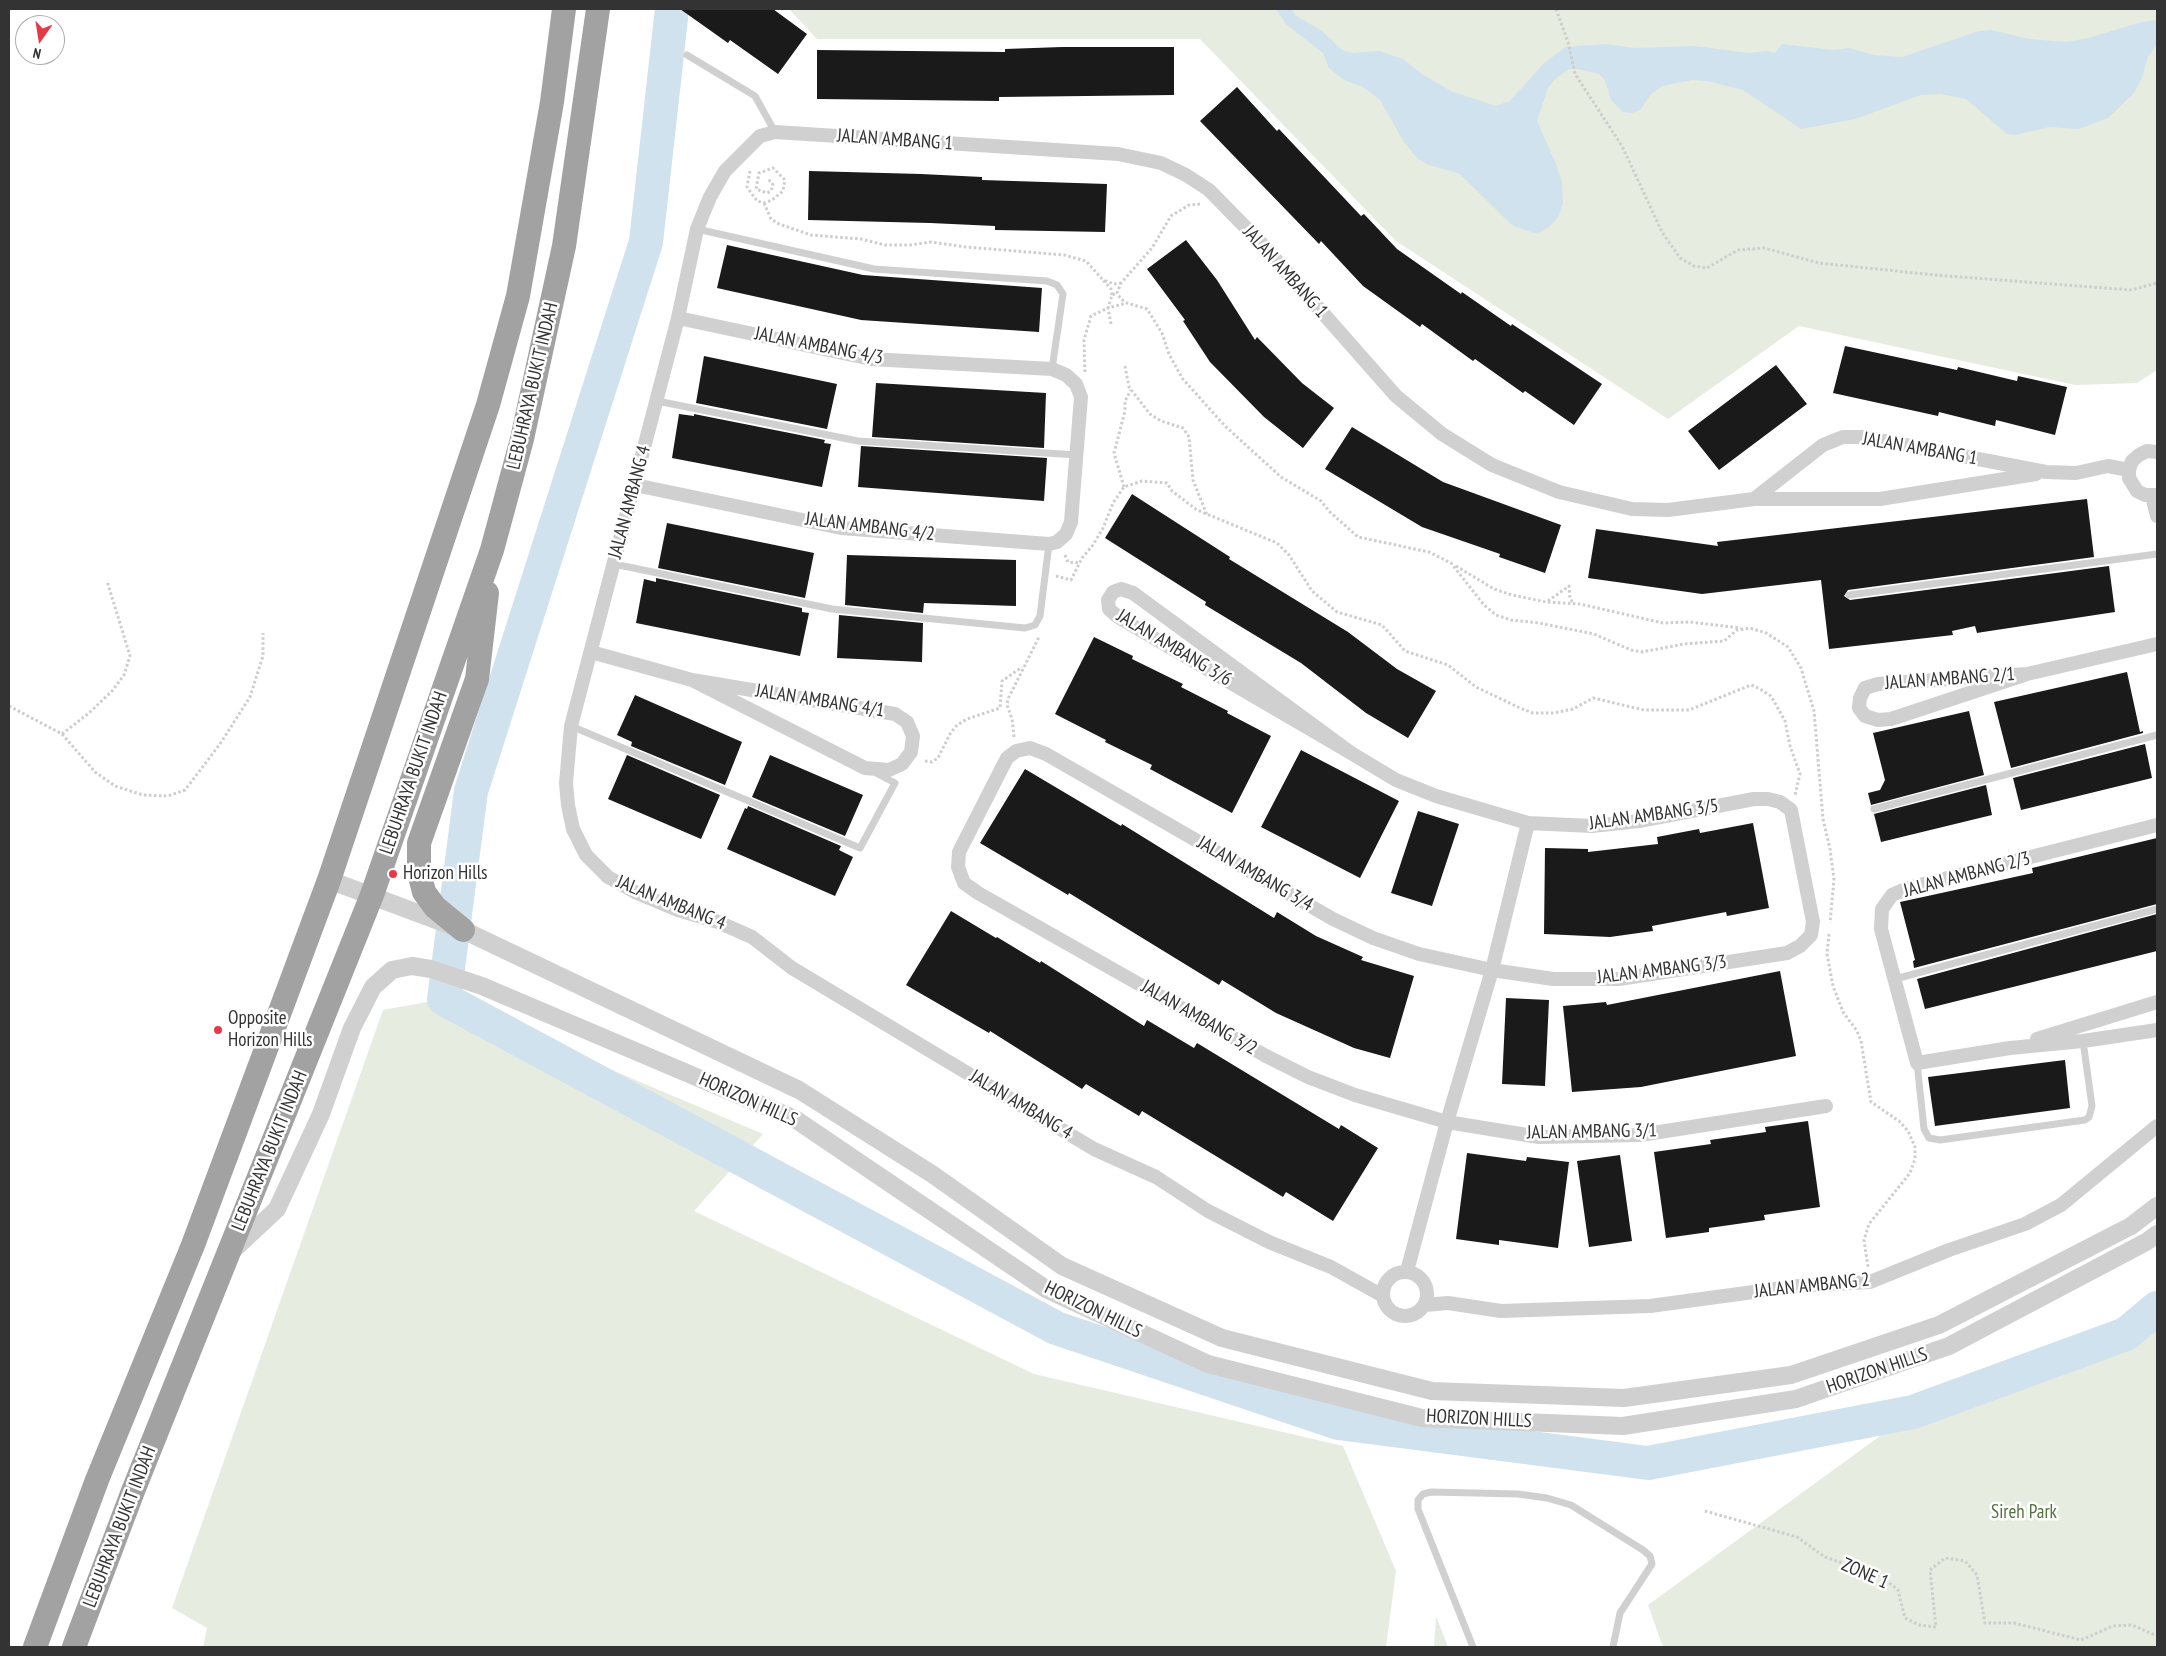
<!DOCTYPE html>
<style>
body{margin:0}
#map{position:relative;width:2166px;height:1656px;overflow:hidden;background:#fff;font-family:"PT Sans Narrow",sans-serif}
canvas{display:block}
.frame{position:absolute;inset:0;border:10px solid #333;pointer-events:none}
.north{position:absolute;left:15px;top:15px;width:50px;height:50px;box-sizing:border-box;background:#fff;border:1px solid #adadad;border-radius:50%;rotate:193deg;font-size:14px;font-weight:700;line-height:20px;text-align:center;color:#333}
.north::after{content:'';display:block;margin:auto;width:18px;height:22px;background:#e63946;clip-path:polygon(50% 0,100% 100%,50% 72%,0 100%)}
</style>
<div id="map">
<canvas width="2166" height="1656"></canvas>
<div class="frame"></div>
<div class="north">N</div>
</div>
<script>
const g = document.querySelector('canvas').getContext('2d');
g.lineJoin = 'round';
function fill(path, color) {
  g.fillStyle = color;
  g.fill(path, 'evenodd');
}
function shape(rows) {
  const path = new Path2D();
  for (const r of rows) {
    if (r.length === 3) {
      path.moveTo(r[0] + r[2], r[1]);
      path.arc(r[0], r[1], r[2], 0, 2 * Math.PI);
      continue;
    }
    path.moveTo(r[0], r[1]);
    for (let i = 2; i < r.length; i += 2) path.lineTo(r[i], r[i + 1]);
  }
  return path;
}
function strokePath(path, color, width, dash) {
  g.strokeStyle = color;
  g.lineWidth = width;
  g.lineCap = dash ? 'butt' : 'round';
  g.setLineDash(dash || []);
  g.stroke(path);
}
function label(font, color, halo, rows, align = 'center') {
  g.font = font + ' "PT Sans Narrow",sans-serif';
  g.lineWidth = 5;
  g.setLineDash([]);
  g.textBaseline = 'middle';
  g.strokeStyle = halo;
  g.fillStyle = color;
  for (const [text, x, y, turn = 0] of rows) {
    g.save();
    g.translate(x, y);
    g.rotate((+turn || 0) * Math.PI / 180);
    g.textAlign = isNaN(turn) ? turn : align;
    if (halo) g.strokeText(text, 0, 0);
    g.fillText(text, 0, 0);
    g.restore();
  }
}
const green = shape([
 [789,9,2157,9,2157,370,2137,383,2075,385,1799,326,1668,419,1396,241,1200,39,817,39],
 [444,999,763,1134,694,1211,1034,1374,1343,1446,1396,1571,1386,1647,203,1647,207,1628,172,1608,383,1010],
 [2157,1308,2157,1647,1663,1647,1648,1605,1913,1412,2126,1334],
 [1436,1616,1448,1647,1434,1647]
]);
const water = shape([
 [1276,9,1292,9,1295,15,1322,31,1342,50,1352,53,1379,51,1403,59,1423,75,1453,92,1496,106,1510,101,1544,63,1566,47,1606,44,1634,48,1694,46,1749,53,1767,51,1775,53,1782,44,1833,50,1850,48,1873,55,1902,57,1979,31,1991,30,2030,39,2066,42,2088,38,2142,22,2157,20,2157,44,2148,57,2142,78,2134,93,2108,118,2079,129,2049,127,2015,135,2007,134,1966,99,1941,94,1921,95,1855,119,1801,129,1743,90,1707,81,1692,80,1662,86,1651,94,1640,110,1632,113,1623,112,1611,100,1605,80,1599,74,1578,69,1569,69,1554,80,1548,88,1537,121,1556,164,1562,182,1563,203,1559,216,1549,227,1541,232,1534,233,1516,227,1510,223,1460,174,1429,165,1418,159,1404,142,1380,100,1363,87,1344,80,1329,68,1323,53,1286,24]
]);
const river = shape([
 [672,9,646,242,471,791,444,999,1056,1328,1338,1423,1648,1463,1913,1412,2126,1334,2157,1308]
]);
const building = shape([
 [680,9,773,9,807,34,778,74,730,40,728,43],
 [1062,47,1174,47,1174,95,999,97,999,101,817,99,817,50,1005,52,1005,49],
 [1237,87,1277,131,1279,129,1361,216,1364,214,1397,249,1461,294,1462,292,1511,326,1512,324,1602,384,1574,425,1525,391,1523,393,1475,359,1473,361,1422,324,1420,327,1363,286,1321,241,1319,244,1200,121],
 [809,171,921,174,982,177,982,180,1107,184,1105,232,995,230,995,226,930,223,808,220],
 [1186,240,1217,280,1255,340,1257,337,1302,383,1334,408,1303,448,1264,417,1210,362,1183,321,1185,320,1147,269],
 [727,245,863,275,1042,288,1039,332,861,320,717,288],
 [1845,346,1957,370,1958,367,2017,381,2018,376,2067,387,2055,435,1996,420,1995,426,1939,412,1938,416,1833,393],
 [704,356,837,384,827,429,696,403],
 [1776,365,1807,404,1719,470,1688,431],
 [876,383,1046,393,1044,448,872,437],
 [679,414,694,416,694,414,825,440,824,443,831,444,822,487,672,458],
 [1352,427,1443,482,1561,525,1545,573,1499,557,1500,554,1422,527,1325,469],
 [861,446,1047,458,1044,501,858,487],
 [1132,494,1230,557,1229,559,1348,632,1397,669,1436,691,1408,738,1366,713,1301,663,1205,605,1206,602,1105,538],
 [2087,499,2094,557,1848,590,1844,596,1850,600,2109,566,2115,612,1983,632,1977,633,1975,626,1952,631,1953,635,1829,649,1821,580,1702,594,1588,578,1596,529,1718,546,1717,542],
 [667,523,814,553,805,598,658,568],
 [847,555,1016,560,1016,606,924,603,923,613,845,605],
 [656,578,802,608,802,612,809,613,800,656,636,623,644,579,656,582],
 [839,615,923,623,922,662,837,658],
 [1094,637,1133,656,1132,659,1183,684,1181,687,1228,711,1227,713,1271,736,1232,813,1150,769,1152,765,1105,742,1106,740,1055,714],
 [2127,672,2140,732,2143,731,2143,733,2011,768,1994,702],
 [635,695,742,742,725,785,631,746,632,742,617,735],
 [1969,711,1984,775,1871,805,1868,793,1880,790,1885,780,1873,733],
 [2145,744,2152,778,2021,810,2013,778],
 [1301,750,1399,801,1360,878,1261,827],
 [627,755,720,795,701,839,608,799],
 [770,755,863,795,845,836,752,797],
 [1025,769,1121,826,1122,824,1274,918,1277,912,1316,936,1363,957,1361,960,1414,976,1390,1058,1354,1048,1276,1013,1222,980,1219,985,1069,893,1068,895,980,843],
 [1986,785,1992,815,1881,842,1874,814],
 [748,806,841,846,839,850,853,857,835,896,727,849,745,808,747,809],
 [1418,811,1459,824,1432,906,1391,893],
 [1753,823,1769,908,1727,916,1726,912,1652,926,1653,931,1610,937,1544,934,1545,848,1588,849,1588,852,1658,844,1657,837,1699,829,1700,833],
 [2157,838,2157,904,1914,968,1913,961,1915,960,1900,902,2033,873,2032,868],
 [951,911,996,938,997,937,1040,963,1041,961,1144,1026,1147,1020,1194,1048,1197,1043,1339,1129,1341,1125,1378,1148,1333,1221,1286,1192,1283,1197,1142,1111,1139,1116,1086,1084,1082,1089,990,1031,989,1033,906,985],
 [2157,914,2157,951,1925,1009,1917,979],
 [1780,971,1796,1056,1641,1087,1572,1092,1563,1006,1606,1002,1607,1005],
 [1506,998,1549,1000,1545,1086,1502,1084],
 [2065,1060,2070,1108,1935,1126,1928,1077],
 [1808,1121,1820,1207,1764,1215,1765,1220,1709,1228,1709,1232,1666,1238,1654,1152,1711,1144,1710,1140,1766,1132,1765,1127],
 [1467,1153,1526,1161,1527,1157,1569,1162,1558,1248,1499,1240,1499,1245,1456,1239],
 [1620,1155,1632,1241,1589,1247,1577,1161]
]);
const path = shape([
 [1556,9,1568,42,1575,74,1622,146,1662,232,1680,258,1694,266,1707,268,1738,250,1764,248,1819,263,1935,275,2131,290,2157,283],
 [750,171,747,187,757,201,764,203,772,200,783,191,785,180,773,168,759,173,756,189,767,193,771,191,773,185,771,181,767,180],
 [764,203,771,219,779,224,811,235,861,239,885,245,910,245,931,242,966,247,1064,255,1086,261,1103,280],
 [1200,204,1189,205,1171,216,1152,248,1121,283,1117,293,1121,299,1127,303,1147,309,1162,333,1169,354,1182,378,1225,426,1281,477,1321,501,1330,512,1358,537,1429,552,1451,563,1484,605,1496,615,1511,620,1539,623,1594,634,1631,650,1642,652,1684,644,1724,641,1737,630,1750,628,1766,633,1788,647,1801,668,1814,711,1823,819,1830,849,1834,879,1830,923],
 [1112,295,1111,289,1103,280,1114,284,1121,283],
 [1111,324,1108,308,1127,303],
 [1125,366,1129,387,1150,414,1161,421,1183,428,1189,437,1193,480,1207,515],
 [1085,372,1084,340,1091,316,1108,308,1112,295,1117,293],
 [1124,487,1114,453,1125,411,1125,401,1131,390],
 [1065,555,1068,562,1080,563],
 [1456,566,1494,589,1512,595,1546,602,1580,604,1663,623,1690,622,1741,628],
 [1056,576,1071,580,1082,558,1093,545,1103,528,1113,503,1124,487,1142,481,1167,483,1172,491,1197,510,1277,543,1289,555,1312,591,1337,612,1382,625,1405,651,1448,665,1476,687,1520,708,1533,713,1553,713,1573,709,1593,698,1644,710,1689,710,1751,685,1760,689,1771,696,1785,721,1790,746,1800,774,1795,795],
 [1548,601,1569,586,1570,599,1574,603],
 [9,706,62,734,95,772,115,786,143,795,168,796,185,790,220,744,250,697,263,656,263,633],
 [62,734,89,713,112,691,124,675,130,656,107,581],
 [1014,737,1012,719,1007,705,1008,699,1039,637],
 [925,761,932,762,938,758,950,734,957,725,967,719,1000,708,1002,681,1022,667],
 [1829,934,1827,954,1833,986,1843,1012,1857,1031,1861,1041,1871,1102,1899,1121,1908,1131,1915,1147,1915,1159,1910,1173,1869,1224,1864,1240,1868,1267],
 [1705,1511,1797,1537,1825,1557,1882,1577,1898,1590,1905,1618,1919,1625,1936,1627,1930,1570,1945,1558,1965,1561,1977,1575,1985,1623,2014,1623,2081,1640,2113,1626,2132,1625,2157,1636]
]);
const service = shape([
 [687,55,755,96,775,132],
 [697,229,874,269,1047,281,1057,285,1063,294,1052,369],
 [657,401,858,441,1077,455],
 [614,564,832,609,1025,628,1035,625,1040,616,1049,544],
 [1849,595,2157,554],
 [571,726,860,848,895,783,876,773],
 [1874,809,2157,735],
 [1895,979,2157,909],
 [1917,1063,1924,1129,1929,1138,1940,1140,2085,1120,2089,1117,2092,1106,2083,1041],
 [1473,1647,1418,1509,1418,1500,1423,1494,1431,1492,1518,1494,1547,1498,1571,1505,1643,1550,1650,1556,1652,1564,1620,1613,1613,1647]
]);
const minor = shape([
 [2157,452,2147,451,2139,455,2132,461,2129,470,2129,478,2137,491,2145,495,2157,495],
 [635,485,841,528,1049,544,1057,542,1066,534,1071,522,1081,397,1076,384,1066,375,1052,369,871,359,678,318],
 [2152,496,2157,516],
 [1754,499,1880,499,2036,474],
 [591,652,692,680,865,768,889,770,902,764,911,752,913,736,907,722,895,714,692,680],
 [2027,674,1878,684,1865,688,1860,698,1859,708,1865,716,1878,720,1891,719,2027,674,2157,644],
 [1351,753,1118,617,1109,609,1108,600,1113,592,1121,589,1133,593,1351,753,1396,780,1436,796,1528,823,1592,826,1639,821,1754,799,1768,799,1780,802,1791,810,1813,922,1811,935,1800,946,1787,953,1619,979,1553,979,1492,970,1419,954,1373,938,1333,919,1046,754,1030,748,1016,751,1007,758,959,852,958,867,964,883,978,893,1266,1056,1308,1077,1355,1095,1447,1122,1539,1137,1640,1135,1826,1106],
 [2157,825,1908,888,1892,895,1882,909,1881,929,1917,1063,2010,1048,2083,1041,2157,1030],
 [2037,1039,2157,1002],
 [1407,1271,1447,1122,1492,970,1528,823],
 [1405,1294,22],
 [1383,1296,1331,1267,1269,1242,1208,1211,1156,1177,1094,1149,792,968,752,937,718,922,678,910,635,892,608,877,586,855,573,829,568,805,566,783,571,726,678,318,697,229,710,197,725,171,760,136,775,132,1118,154,1161,163,1186,175,1209,190,1262,244,1396,396,1442,434,1492,465,1559,492,1632,509,1668,510,1754,499,1823,445,1843,437,1863,437,2046,472,2076,473,2108,466,2129,470],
 [1425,1305,1448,1303,1501,1311,1650,1306,1798,1286,1870,1282,1949,1250,2025,1224,2061,1205,2157,1126]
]);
const tertiary = shape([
 [329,880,463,930,799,1090,932,1174,1062,1266,1222,1338,1432,1391,1624,1398,1791,1375,1939,1325,2131,1226,2157,1206],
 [230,1253,277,1209,321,1114,352,1028,373,987,392,970,412,966,431,969,482,986,795,1119,1046,1289,1208,1364,1422,1418,1623,1426,1796,1399,1949,1346,2146,1242,2157,1234]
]);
const trunk = shape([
 [463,930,435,907,424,892,419,872,419,843,477,679,487,593],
 [35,1647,97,1480,193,1245,329,880,488,405,518,296,552,102,564,9],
 [74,1647,133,1491,372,895,492,550,522,439,564,246,598,9]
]);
const markers = [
 [393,874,5,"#e63946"],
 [218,1030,5,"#e63946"]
];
const streetNames = [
 ["JALAN AMBANG 1",895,140,4],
 ["JALAN AMBANG 1",1285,272,48],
 ["JALAN AMBANG 4/3",819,346,11],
 ["LEBUHRAYA BUKIT INDAH",533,386,-77],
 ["JALAN AMBANG 1",1920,449,10],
 ["JALAN AMBANG 4",630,502,-75],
 ["JALAN AMBANG 4/2",870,527,7],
 ["JALAN AMBANG 3/6",1174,648,31],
 ["JALAN AMBANG 2/1",1950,679,-4],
 ["JALAN AMBANG 4/1",820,701,9],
 ["LEBUHRAYA BUKIT INDAH",414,773,-71],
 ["JALAN AMBANG 3/5",1654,815,-8],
 ["JALAN AMBANG 3/4",1255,874,30],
 ["JALAN AMBANG 2/3",1967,875,-15],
 ["JALAN AMBANG 4",671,903,22],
 ["JALAN AMBANG 3/3",1662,970,-7],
 ["JALAN AMBANG 3/2",1199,1018,30],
 ["HORIZON HILLS",748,1100,24],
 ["JALAN AMBANG 4",1021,1105,31],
 ["JALAN AMBANG 3/1",1592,1132,-1],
 ["LEBUHRAYA BUKIT INDAH",270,1151,-68],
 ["JALAN AMBANG 2",1812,1286,-6],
 ["HORIZON HILLS",1093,1310,26],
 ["HORIZON HILLS",1877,1371,-19],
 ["HORIZON HILLS",1479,1419,3],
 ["LEBUHRAYA BUKIT INDAH",120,1527,-69],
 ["ZONE 1",1865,1574,24]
];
const poiNames = [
 ["Horizon Hills",403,874],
 ["Opposite",228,1019],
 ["Horizon Hills",228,1041]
];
const parkNames = [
 ["Sireh Park",2024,1513]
];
fill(green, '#e6ecdf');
fill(water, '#cfe2ee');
strokePath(river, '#cfe2ee', 34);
fill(building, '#1a1a1a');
strokePath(path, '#cdcdcd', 3, [2.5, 2.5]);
strokePath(service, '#d0d0d0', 7);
strokePath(minor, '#d0d0d0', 14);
strokePath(tertiary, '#d0d0d0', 18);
strokePath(trunk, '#a2a2a2', 24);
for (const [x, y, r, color] of markers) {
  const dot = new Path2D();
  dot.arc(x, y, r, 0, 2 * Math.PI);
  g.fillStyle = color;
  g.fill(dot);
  strokePath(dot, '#fff', 2);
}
label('19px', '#333', '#fff', streetNames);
label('19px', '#333', '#fff', poiNames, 'left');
label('19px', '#56703f', '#fff', parkNames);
</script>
